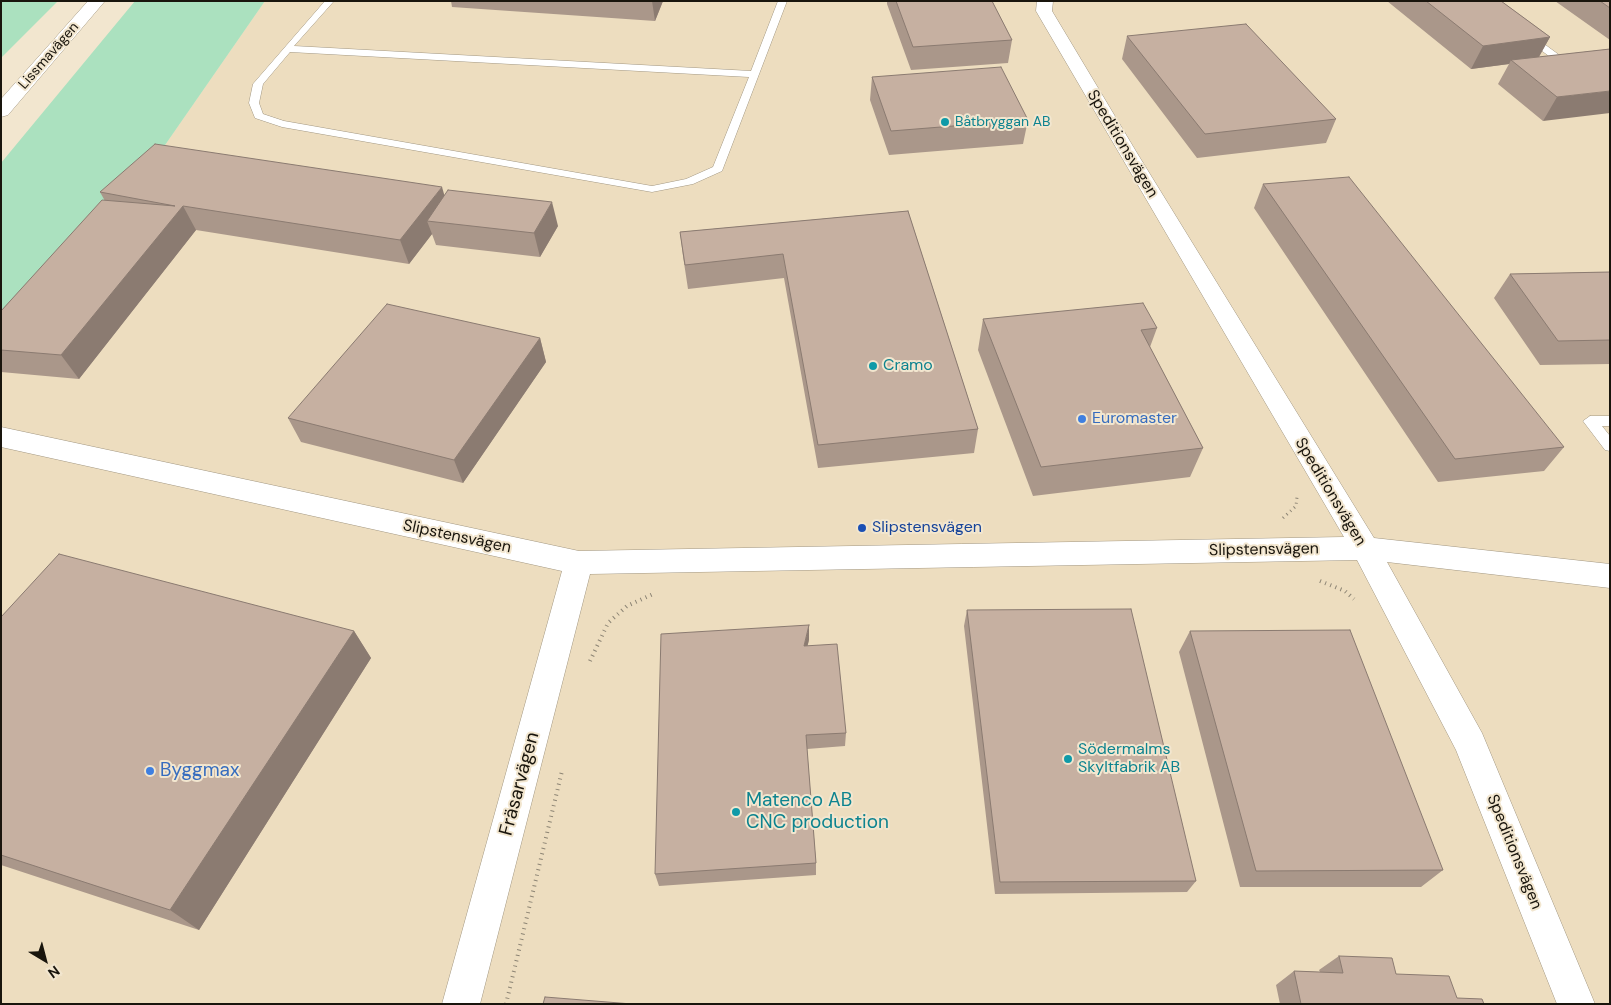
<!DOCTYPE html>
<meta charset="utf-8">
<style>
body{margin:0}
#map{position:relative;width:1611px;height:1005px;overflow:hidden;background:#f2e6cf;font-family:"DM Sans",sans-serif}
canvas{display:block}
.frame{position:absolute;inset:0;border:2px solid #19150d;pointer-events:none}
.north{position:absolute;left:20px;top:935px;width:50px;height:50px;-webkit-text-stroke:4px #f2e6cf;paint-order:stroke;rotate:143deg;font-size:14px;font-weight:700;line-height:20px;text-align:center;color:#19150d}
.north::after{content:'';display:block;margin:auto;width:18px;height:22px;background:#19150d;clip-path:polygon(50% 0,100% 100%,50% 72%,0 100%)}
</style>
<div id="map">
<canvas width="1611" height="1005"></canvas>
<div class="frame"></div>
<div class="north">N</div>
</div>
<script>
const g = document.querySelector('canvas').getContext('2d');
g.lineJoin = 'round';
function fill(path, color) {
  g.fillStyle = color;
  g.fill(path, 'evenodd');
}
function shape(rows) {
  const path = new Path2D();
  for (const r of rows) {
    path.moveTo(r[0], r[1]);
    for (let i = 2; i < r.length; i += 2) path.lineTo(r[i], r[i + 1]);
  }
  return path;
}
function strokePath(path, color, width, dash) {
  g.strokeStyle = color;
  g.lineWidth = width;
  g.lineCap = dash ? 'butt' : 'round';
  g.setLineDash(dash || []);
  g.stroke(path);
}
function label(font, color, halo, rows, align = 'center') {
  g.font = font + ' "DM Sans",sans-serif';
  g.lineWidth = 4;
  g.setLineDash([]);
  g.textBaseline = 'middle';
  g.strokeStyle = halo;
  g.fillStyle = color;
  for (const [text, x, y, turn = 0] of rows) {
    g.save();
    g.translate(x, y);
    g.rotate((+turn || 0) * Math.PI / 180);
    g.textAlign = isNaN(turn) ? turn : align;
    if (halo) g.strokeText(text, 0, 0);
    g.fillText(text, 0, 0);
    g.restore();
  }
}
const built = shape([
 [265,1,1610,1,1610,1004,1,1004,1,331,163,148]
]);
const green = shape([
 [1,1,58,1,1,58],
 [135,1,265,1,163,148,1,331,1,163]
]);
const pathFar1 = shape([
 [1283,518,1296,506,1297,497]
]);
const path = shape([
 [1320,581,1345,591,1354,599],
 [590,661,608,623,627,606,653,594],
 [506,1004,562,771]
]);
const lane = shape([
 [325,1,334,1,294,46,751,71,778,1,787,1,722,171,693,184,652,192,282,127,255,118,249,103,253,84,325,1],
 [290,52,749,77,713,167,686,179,652,186,284,121,263,114,259,103,263,84,290,52],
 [1526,35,1532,35,1570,63,1610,58,1610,64,1565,68,1526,39,1526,35],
 [1590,416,1610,416,1610,426,1602,426,1610,436,1610,451,1605,450,1583,421,1590,416]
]);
const street = shape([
 [1037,1,1053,1,1052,11,1137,153,1374,538,1610,564,1610,588,1387,562,1482,733,1595,1004,1557,1004,1456,750,1357,560,590,574,480,1004,442,1004,562,571,1,447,1,427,579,551,1344,537,1036,11,1037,1]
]);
const secondary = shape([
 [88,1,105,1,8,115,1,117,1,99,88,1]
]);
const wall = shape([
 [451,1,663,1,655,21,452,7],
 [887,1,992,1,1012,40,1008,63,911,70,887,4],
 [1387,1,1501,1,1550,37,1539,57,1610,49,1543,121,1498,84,1509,64,1471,69],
 [1555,1,1610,1,1610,40],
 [1127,36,1336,119,1326,143,1197,158,1122,59],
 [872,77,1028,120,1023,144,889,155,870,100],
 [1263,184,1564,447,1544,471,1438,482,1254,208],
 [100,192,445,196,558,226,540,257,436,245,432,234,409,264,196,230,79,379,1,372,1,311,105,201],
 [908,211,978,429,974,453,818,468,784,278,688,289,683,256,680,232],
 [1610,272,1610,364,1540,365,1494,298,1510,274],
 [983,319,1157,328,1150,347,1203,448,1190,477,1033,496,978,350],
 [540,338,546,362,463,483,301,442,288,418],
 [967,610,1196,881,1187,892,995,894,964,626],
 [1,617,354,631,371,658,199,930,1,865],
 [1190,631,1443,870,1421,887,1240,887,1179,652],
 [809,640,807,646,846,733,845,746,807,749,816,863,816,875,659,886,655,874],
 [1339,956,1396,974,1457,998,1484,1004,1280,1004,1276,985,1294,971,1320,972,1319,970]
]);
const shadedWall = shape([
 [652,1,663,1,655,21],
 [1550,37,1537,60,1511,60,1509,64,1471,69,1483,46],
 [1610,91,1610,113,1543,121,1557,97],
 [442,187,449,211,427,221,432,234,409,264,400,240],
 [552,202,558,226,540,257,534,233],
 [183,206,196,230,79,379,61,355],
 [540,338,546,362,463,483,454,460],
 [809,625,809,640,804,660,804,646],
 [354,631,371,658,199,930,170,910]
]);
const building = shape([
 [896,1,992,1,1012,40,913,47,896,1],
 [1426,1,1501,1,1550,37,1483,46,1426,1],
 [1600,1,1610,1,1610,8,1600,1],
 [1246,24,1336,119,1205,134,1127,36,1246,24],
 [1610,49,1610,91,1557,97,1511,60,1610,49],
 [1001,67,1028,120,891,131,872,77,1001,67],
 [155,144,442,187,400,240,183,206,61,355,1,350,1,311,102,200,175,206,100,192,155,144],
 [1349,177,1564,447,1455,459,1263,184,1349,177],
 [448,190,552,202,534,233,427,221,448,190],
 [908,211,978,429,818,445,783,254,685,265,680,232,908,211],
 [1610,272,1610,340,1558,341,1510,274,1610,272],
 [1143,303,1157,328,1141,330,1203,448,1041,467,983,319,1143,303],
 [387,304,540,338,454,460,288,418,387,304],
 [59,554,354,631,170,910,1,855,1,617,59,554],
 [1131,609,1196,881,1000,882,967,610,1131,609],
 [809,625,804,646,837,644,846,733,806,735,816,863,655,874,661,634,809,625],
 [1350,630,1443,870,1256,871,1190,631,1350,630],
 [1339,956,1392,958,1396,974,1449,976,1457,998,1482,999,1484,1004,1301,1004,1294,971,1343,973,1339,956],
 [545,997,632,1004,543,1004,545,997]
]);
const markers = [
 [945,122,5,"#0f9aa8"],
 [873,366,5,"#0f9aa8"],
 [1082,419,5,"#3f7fe0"],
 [862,528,5,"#1a4fb4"],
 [1068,759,5,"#0f9aa8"],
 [150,771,5,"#3f7fe0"],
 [736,812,5,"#0f9aa8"]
];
const farStreetnames = [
 ["Lissmavägen",49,56,-49]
];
const farCulturenames = [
 ["Båtbryggan AB",955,122]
];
const streetNames = [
 ["Speditionsvägen",1122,144,59],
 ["Speditionsvägen",1330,492,59],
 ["Slipstensvägen",457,537,12],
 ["Slipstensvägen",1264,550,-1],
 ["Speditionsvägen",1514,852,68]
];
const cultureNames = [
 ["Cramo",883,366],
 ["Södermalms",1078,750],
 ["Skyltfabrik AB",1078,768]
];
const shopNames = [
 ["Euromaster",1092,419]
];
const transitNames = [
 ["Slipstensvägen",872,528]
];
const nearShopnames = [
 ["Byggmax",160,771]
];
const nearStreetnames = [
 ["Fräsarvägen",520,784,-75]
];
const nearCulturenames = [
 ["Matenco AB",746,801],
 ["CNC production",746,823]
];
fill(built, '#edddbf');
fill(green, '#abe1bf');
strokePath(lane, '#a39883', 1);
strokePath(street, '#a39883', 1);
strokePath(secondary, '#a39883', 1);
strokePath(pathFar1, '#8c8474', 3, [1, 4]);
strokePath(path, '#8c8474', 4, [1, 4.5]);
fill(lane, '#fff');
fill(street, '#fff');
fill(secondary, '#fff');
fill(wall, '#aa978a');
fill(shadedWall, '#8b7b71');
fill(building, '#c6b0a1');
strokePath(building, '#8b7b71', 1);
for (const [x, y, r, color] of markers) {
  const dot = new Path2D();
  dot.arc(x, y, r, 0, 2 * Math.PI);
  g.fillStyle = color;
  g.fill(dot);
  strokePath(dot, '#f2e6cf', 2);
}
label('14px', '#19150d', '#f2e6cf', farStreetnames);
label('14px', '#0d838f', '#f2e6cf', farCulturenames, 'left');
label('16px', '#19150d', '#f2e6cf', streetNames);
label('16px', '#0d838f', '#f2e6cf', cultureNames, 'left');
label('16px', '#366cbe', '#f2e6cf', shopNames, 'left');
label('16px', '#164399', '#f2e6cf', transitNames, 'left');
label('19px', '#366cbe', '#f2e6cf', nearShopnames, 'left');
label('19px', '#19150d', '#f2e6cf', nearStreetnames);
label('19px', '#0d838f', '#f2e6cf', nearCulturenames, 'left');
</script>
